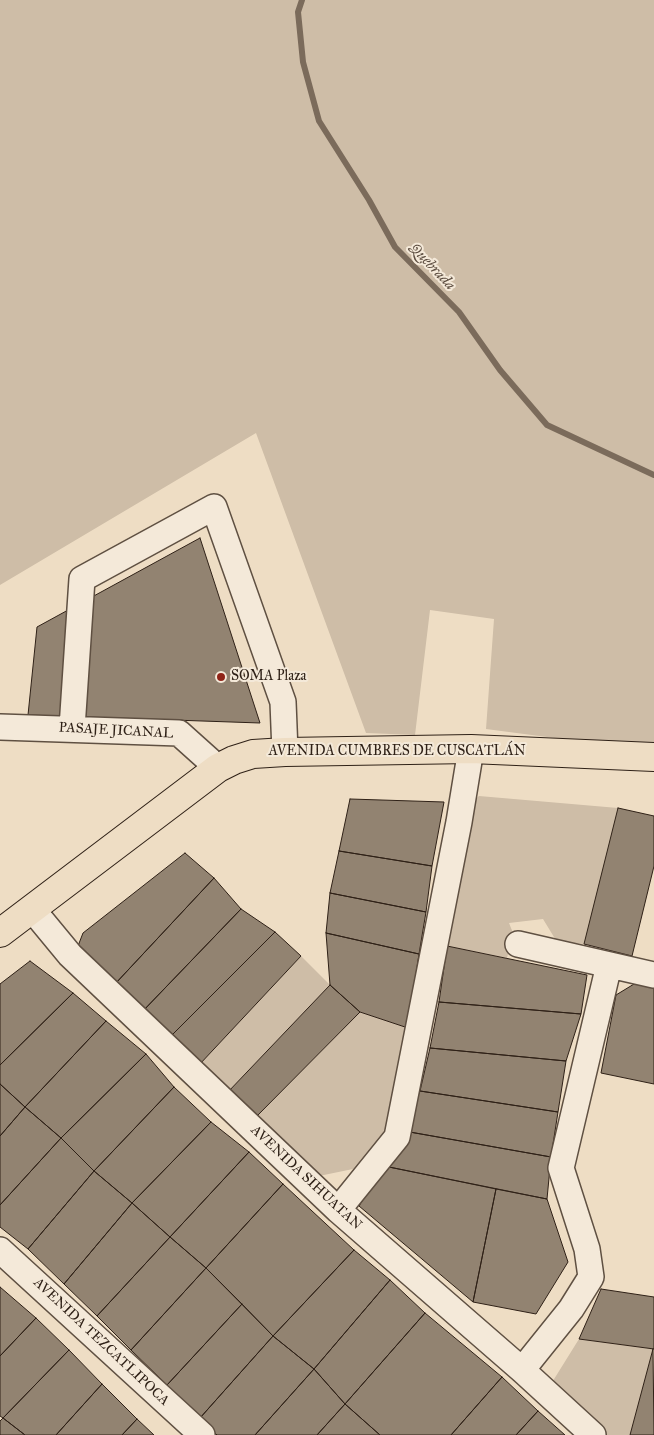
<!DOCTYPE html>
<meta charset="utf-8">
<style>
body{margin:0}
canvas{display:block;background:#eeddc4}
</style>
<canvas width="654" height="1435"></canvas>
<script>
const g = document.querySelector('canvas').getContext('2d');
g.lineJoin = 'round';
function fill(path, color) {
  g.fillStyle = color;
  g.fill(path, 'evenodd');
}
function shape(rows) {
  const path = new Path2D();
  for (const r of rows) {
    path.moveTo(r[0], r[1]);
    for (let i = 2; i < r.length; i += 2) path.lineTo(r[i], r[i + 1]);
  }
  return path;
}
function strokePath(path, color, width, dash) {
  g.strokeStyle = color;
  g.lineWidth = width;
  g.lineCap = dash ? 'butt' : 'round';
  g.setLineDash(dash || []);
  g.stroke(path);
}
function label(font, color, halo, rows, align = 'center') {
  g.font = font + ' "IM FELL Great Primer",serif';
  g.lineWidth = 4;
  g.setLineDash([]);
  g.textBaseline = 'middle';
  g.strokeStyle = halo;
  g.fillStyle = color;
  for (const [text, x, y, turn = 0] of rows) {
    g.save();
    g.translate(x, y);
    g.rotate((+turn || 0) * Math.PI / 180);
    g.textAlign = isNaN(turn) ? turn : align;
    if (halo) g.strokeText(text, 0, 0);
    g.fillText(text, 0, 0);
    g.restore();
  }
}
const green = shape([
 [0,0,654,0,654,751,486,729,494,619,430,610,415,735,366,733,256,433,0,585],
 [479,796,618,808,584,944,557,942,543,919,509,923,513,933,507,958,447,946,469,805],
 [301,956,330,985,227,1093,199,1065],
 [360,1012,408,1028,388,1126,353,1169,319,1176,256,1117],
 [579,1339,653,1349,630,1435,605,1435,551,1384]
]);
const stream = shape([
 [302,0,298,12,303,62,319,121,369,200,395,247,459,312,500,370,547,425,654,475]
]);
const building = shape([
 [200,538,260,723,28,715,37,627,200,538],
 [350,799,444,802,432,866,339,851,350,799],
 [618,808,654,816,654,866,632,956,584,944,618,808],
 [339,851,432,866,426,912,330,893,339,851],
 [185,853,214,878,115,984,78,946,83,933,185,853],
 [214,878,241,909,141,1013,115,984,214,878],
 [330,893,426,912,419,954,326,933,330,893],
 [241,909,275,932,166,1041,141,1013,241,909],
 [275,932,301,956,199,1065,166,1041,275,932],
 [326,933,419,954,408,1028,360,1012,330,985,326,933],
 [447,946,587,975,581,1014,439,1002,447,946],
 [30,961,73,993,0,1065,0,984,30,961],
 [639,981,654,986,654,1084,601,1073,616,995,639,981],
 [330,985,360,1012,256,1117,227,1093,330,985],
 [73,993,106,1021,25,1107,0,1084,0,1065,73,993],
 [439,1002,581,1014,566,1061,430,1048,439,1002],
 [106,1021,146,1054,61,1138,25,1107,106,1021],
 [430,1048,566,1061,558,1112,420,1091,430,1048],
 [146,1054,174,1087,94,1171,61,1138,146,1054],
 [0,1084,25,1107,0,1136,0,1084],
 [174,1087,211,1122,132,1203,94,1171,174,1087],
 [420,1091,558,1112,551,1157,404,1131,420,1091],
 [25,1107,61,1138,0,1205,0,1136,25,1107],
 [211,1122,249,1152,170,1237,132,1203,211,1122],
 [404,1131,551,1157,547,1199,384,1166,404,1131],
 [61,1138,94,1171,28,1249,0,1227,0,1205,61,1138],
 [249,1152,283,1184,206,1268,170,1237,249,1152],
 [384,1166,496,1189,473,1302,359,1206,384,1166],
 [94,1171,132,1203,64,1284,28,1249,94,1171],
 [283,1184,354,1250,273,1336,206,1268,283,1184],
 [496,1189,547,1199,568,1262,536,1314,473,1302,496,1189],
 [132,1203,170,1237,97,1316,64,1284,132,1203],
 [170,1237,206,1268,131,1350,97,1316,170,1237],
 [354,1250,390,1280,314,1369,273,1336,354,1250],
 [206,1268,242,1304,167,1385,131,1350,206,1268],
 [390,1280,425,1313,345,1404,314,1369,390,1280],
 [0,1287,36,1318,0,1356,0,1287],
 [601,1289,654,1297,654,1349,579,1339,601,1289],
 [242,1304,273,1336,200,1418,167,1385,242,1304],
 [425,1313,502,1377,451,1435,380,1435,345,1404,425,1313],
 [36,1318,69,1350,3,1418,0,1416,0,1356,36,1318],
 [273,1336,314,1369,255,1435,217,1435,200,1418,273,1336],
 [653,1349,654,1435,630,1435,653,1349],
 [69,1350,102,1384,56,1435,25,1435,3,1418,69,1350],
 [314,1369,345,1404,317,1435,255,1435,314,1369],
 [502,1377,538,1411,516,1435,451,1435,502,1377],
 [102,1384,137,1419,122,1435,56,1435,102,1384],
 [345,1404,380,1435,317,1435,345,1404],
 [538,1411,565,1435,516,1435,538,1411],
 [3,1418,25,1435,0,1435,0,1421,3,1418],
 [137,1419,154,1435,122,1435,137,1419]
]);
const minor = shape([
 [0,727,179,733,218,768],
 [72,728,82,579,214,507,283,702,285,752],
 [32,909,70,955,338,1210,522,1370,593,1435],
 [518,944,654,975],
 [338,1210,397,1137,459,822,471,749],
 [0,1250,202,1435],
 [522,1370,571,1309,591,1277,587,1249,561,1168,609,965]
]);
const major = shape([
 [0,933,218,768,234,760,253,754,285,752,471,749,654,757]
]);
const markers = [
 [221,677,5,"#8f2418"]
];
const poiNames = [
 ["SOMA Plaza",231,677]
];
const streetNames = [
 ["PASAJE JICANAL",116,731,3],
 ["AVENIDA CUMBRES DE CUSCATLÁN",397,752],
 ["AVENIDA SIHUATAN",306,1178,43],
 ["AVENIDA TEZCATLIPOCA",101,1342,43]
];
const waterNames = [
 ["Quebrada",432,267,46]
];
fill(green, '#cebda7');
strokePath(stream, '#7b6b5b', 6);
fill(building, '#928371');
strokePath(building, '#2f2117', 1);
strokePath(minor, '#5f5042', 28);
strokePath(major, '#2f2117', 30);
strokePath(minor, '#f4e9d9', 25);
strokePath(major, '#eeddc4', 28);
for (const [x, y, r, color] of markers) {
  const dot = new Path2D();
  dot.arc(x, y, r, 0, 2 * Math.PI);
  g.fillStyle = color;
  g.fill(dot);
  strokePath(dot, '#f4e9d9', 2);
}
label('14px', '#2f2117', '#f4e9d9', poiNames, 'left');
label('14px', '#2f2117', '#f4e9d9', streetNames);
label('italic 15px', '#5b4c3f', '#f4e9d9', waterNames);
</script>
